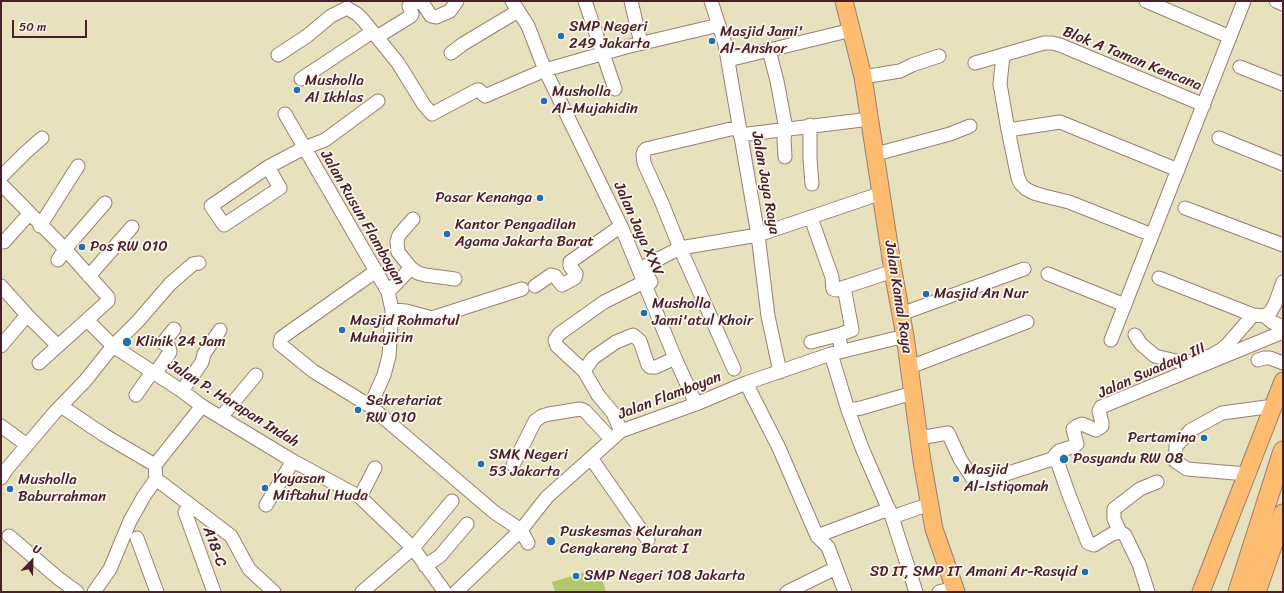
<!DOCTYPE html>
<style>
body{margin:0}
#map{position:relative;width:1284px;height:593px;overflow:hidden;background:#e7e1bd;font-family:Sriracha,sans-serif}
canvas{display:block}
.frame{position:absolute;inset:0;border:2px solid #4a1f2b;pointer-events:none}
.north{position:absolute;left:12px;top:541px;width:40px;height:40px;-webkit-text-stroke:3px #fbf7ec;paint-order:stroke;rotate:23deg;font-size:11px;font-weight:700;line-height:16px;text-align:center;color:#4a1f2b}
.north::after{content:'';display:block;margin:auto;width:14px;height:18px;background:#4a1f2b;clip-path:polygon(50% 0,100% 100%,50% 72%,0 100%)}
.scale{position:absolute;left:12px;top:20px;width:75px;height:18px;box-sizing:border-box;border:2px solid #4a1f2b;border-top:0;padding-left:5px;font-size:12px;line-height:14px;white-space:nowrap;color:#4a1f2b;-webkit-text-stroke:3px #fbf7ec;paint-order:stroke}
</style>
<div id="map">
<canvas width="1284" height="593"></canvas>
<div class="frame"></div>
<div class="north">U</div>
<div class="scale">50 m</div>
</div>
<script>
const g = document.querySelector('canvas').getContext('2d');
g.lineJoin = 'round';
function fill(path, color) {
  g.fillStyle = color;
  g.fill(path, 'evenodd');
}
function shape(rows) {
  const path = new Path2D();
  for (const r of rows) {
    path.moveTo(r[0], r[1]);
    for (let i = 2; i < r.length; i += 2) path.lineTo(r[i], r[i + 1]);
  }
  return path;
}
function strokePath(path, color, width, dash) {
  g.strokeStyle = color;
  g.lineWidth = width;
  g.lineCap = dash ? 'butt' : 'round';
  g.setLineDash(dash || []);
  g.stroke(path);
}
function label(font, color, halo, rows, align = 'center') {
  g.font = font + ' Sriracha,sans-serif';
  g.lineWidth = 3.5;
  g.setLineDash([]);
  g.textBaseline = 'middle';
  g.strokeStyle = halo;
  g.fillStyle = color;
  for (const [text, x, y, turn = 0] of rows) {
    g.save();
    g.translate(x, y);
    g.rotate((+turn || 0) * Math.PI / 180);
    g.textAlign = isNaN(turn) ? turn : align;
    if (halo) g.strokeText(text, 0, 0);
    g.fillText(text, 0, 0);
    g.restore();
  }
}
const green = shape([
 [599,568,606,592,555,592,552,582]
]);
const minor = shape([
 [421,1,431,16,436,17,450,11,457,1],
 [512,1,528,26,545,70,621,226,675,358,696,404],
 [585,1,615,89],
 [631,1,641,43],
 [711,1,725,44,758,235,768,316,780,372],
 [1146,1,1230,37],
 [1276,1,1283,4],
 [377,37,411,16,412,14,409,6,419,1],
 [769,50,777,81,786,129,784,139,785,157],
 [451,53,463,44,518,11],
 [278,55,307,36,331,16,347,8,357,14,363,20,398,63,424,105,432,114,477,90,479,90,485,96,545,70,626,47,719,25],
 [1003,55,1000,84,1008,130,1018,178,1021,184,1026,189,1034,193,1044,196,1069,202,1152,235],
 [728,60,852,30],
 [975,63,1044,43,1052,43,1060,45,1204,105],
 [1240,67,1283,84],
 [863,77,900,71,912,65,939,56],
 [301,79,372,32],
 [285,114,388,292,392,310,389,356,384,375,370,406],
 [810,125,810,159,812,184],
 [1008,130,1060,122,1178,170],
 [740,135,870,119],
 [1219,138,1283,164],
 [876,154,950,134,970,126],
 [268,167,280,188,224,225,211,206,268,167,304,148,325,140,378,101],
 [1,177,25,153,42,138],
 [1,184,65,249,108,297],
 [1185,208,1283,245],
 [811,218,832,277,833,289,836,290,893,271],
 [40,226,78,166],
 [4,242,29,214],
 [58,260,65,249,105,203],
 [411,268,418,273,425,275,455,279],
 [376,271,281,338,280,344,313,371,370,406,494,512,521,530,528,543],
 [1048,274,1125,305],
 [89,276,132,227],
 [1159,278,1253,315,1265,316,1271,311,1275,304,1283,282],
 [651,282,646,273,647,265,680,248,662,203,644,163,643,154,644,151,646,149,739,127],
 [1,286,27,315,58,346],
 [535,286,551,275,555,276,562,285,575,278,576,274,570,266,570,262,621,226],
 [388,292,411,268,398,252,397,241,399,235,413,219],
 [392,310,406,311,432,318,522,289],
 [901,314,1024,269],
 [1265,316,1272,322,1283,327],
 [87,320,113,346,182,391,202,406,293,461,360,497,413,548,445,592],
 [1135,335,1141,344,1155,356,1180,362,1189,362,1210,356,1221,350,1228,344,1253,315],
 [1111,340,1244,1],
 [811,342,838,335],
 [1,346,27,315],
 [842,350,838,335,852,330,844,287],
 [831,354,848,410,862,448,892,517,916,592],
 [1258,360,1264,358,1270,358,1283,363],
 [39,363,108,301,108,297],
 [910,367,1027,322],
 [734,369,680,248,758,235,882,193],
 [584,371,593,358,616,342,633,335,640,341,648,365,650,367,656,367,675,358],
 [155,374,170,352,169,347,163,343,174,329],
 [746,383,779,448,817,536,828,547,845,592],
 [182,391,202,362,204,354,220,330],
 [136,395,152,372],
 [61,406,104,435,155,465],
 [848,410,861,408,913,393],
 [221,417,256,375],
 [1,426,27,445],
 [621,431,613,413,598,395,584,371,557,346,555,340,559,334,604,302,644,282],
 [919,438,948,433,960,459,973,479,981,482,1052,459,1056,461],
 [591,458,648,540],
 [155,465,156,479,231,536,249,569,274,592],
 [155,465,202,406],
 [513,465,535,421,542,416,549,414,580,409,585,411,611,439],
 [1247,474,1187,469,1175,461,1176,446,1191,430,1222,413,1274,406],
 [1,478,6,470,55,412,85,381,113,346,138,321,170,284,193,264,199,263],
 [360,497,375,468],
 [266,505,293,461],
 [185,512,214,592],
 [892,517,930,504],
 [1120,532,1114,519,1114,509,1140,489,1157,482],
 [9,536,58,578,77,592],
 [817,536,889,509],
 [137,538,157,592],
 [425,566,440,556,467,524],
 [94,592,110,569,130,521,144,496,156,479],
 [362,592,413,548,452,501],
 [456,592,521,530,547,497,621,431,696,404,746,383,831,354,905,336],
 [787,592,836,568],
 [939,592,954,588],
 [1148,592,1139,564,1125,535,1120,532,1112,534,1094,545,1088,543,1069,495,1055,455,1059,451,1075,446,1077,444,1073,429,1077,426,1082,424,1096,430,1102,426,1102,423,1099,411,1101,407,1278,334,1283,333]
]);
const major = shape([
 [844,1,863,77,893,271,905,336,922,461,934,529,956,592],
 [1201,592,1283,381]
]);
const highway = shape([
 [1238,592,1283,451],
 [1256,592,1283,514]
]);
const markers = [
 [561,36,4,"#1f6fb2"],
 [712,41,4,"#1f6fb2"],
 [297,90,4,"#1f6fb2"],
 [544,101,4,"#1f6fb2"],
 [540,198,4,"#1f6fb2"],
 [447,234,4,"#1f6fb2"],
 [82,247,4,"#1f6fb2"],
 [926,294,4,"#1f6fb2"],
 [644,313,4,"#1f6fb2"],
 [342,330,4,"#1f6fb2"],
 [127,342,5,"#1f6fb2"],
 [358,410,4,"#1f6fb2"],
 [1204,438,4,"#1f6fb2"],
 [1064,459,5,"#1f6fb2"],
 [481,464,4,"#1f6fb2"],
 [956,479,4,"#1f6fb2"],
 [265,488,4,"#1f6fb2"],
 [10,489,4,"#1f6fb2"],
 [551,541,5,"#1f6fb2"],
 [1085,572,4,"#1f6fb2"],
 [576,576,4,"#1f6fb2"]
];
const poiNames = [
 ["SMP Negeri",569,27],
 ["249 Jakarta",569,44],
 ["Masjid Jami'",720,32],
 ["Al-Anshor",720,49],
 ["Musholla",305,81],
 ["Al Ikhlas",305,98],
 ["Musholla",552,92],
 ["Al-Mujahidin",552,109],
 ["Pasar Kenanga",532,198,"right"],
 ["Kantor Pengadilan",455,225],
 ["Agama Jakarta Barat",455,242],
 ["Pos RW 010",90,247],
 ["Masjid An Nur",934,294],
 ["Musholla",652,304],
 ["Jami'atul Khoir",652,321],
 ["Masjid Rohmatul",350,321],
 ["Muhajirin",350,338],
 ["Klinik 24 Jam",136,342],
 ["Sekretariat",366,401],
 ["RW 010",366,418],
 ["Pertamina",1196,438,"right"],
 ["SMK Negeri",489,455],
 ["53 Jakarta",489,472],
 ["Posyandu RW 08",1073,459],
 ["Masjid",964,470],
 ["Al-Istiqomah",964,487],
 ["Yayasan",273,479],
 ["Miftahul Huda",273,496],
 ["Musholla",18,480],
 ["Baburrahman",18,497],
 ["Puskesmas Kelurahan",560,532],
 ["Cengkareng Barat I",560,549],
 ["SD IT, SMP IT Amani Ar-Rasyid",1077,572,"right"],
 ["SMP Negeri 108 Jakarta",584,576]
];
const streetNames = [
 ["Blok A Taman Kencana",1132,59,22],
 ["Jalan Jaya Raya",765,183,80],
 ["Jalan Rusun Flamboyan",362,218,60],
 ["Jalan Jaya XXV",638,229,66],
 ["Jalan Kamal Raya",898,297,81],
 ["Jalan Swadaya III",1152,371,-24],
 ["Jalan Flamboyan",670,396,-21],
 ["Jalan P. Harapan Indah",233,404,32],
 ["A18-C",214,547,70]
];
fill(green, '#b1c76b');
strokePath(minor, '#988074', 15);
strokePath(major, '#988074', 19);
strokePath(highway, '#988074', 21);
strokePath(minor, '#fff', 13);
strokePath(major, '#fdbc70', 17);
strokePath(highway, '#fdbc70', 19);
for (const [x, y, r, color] of markers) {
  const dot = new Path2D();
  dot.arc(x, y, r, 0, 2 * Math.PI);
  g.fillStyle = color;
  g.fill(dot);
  strokePath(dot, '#fbf7ec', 1.5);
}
label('15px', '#4a1f2b', '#fbf7ec', poiNames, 'left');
label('15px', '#4a1f2b', '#fbf7ec', streetNames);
</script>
